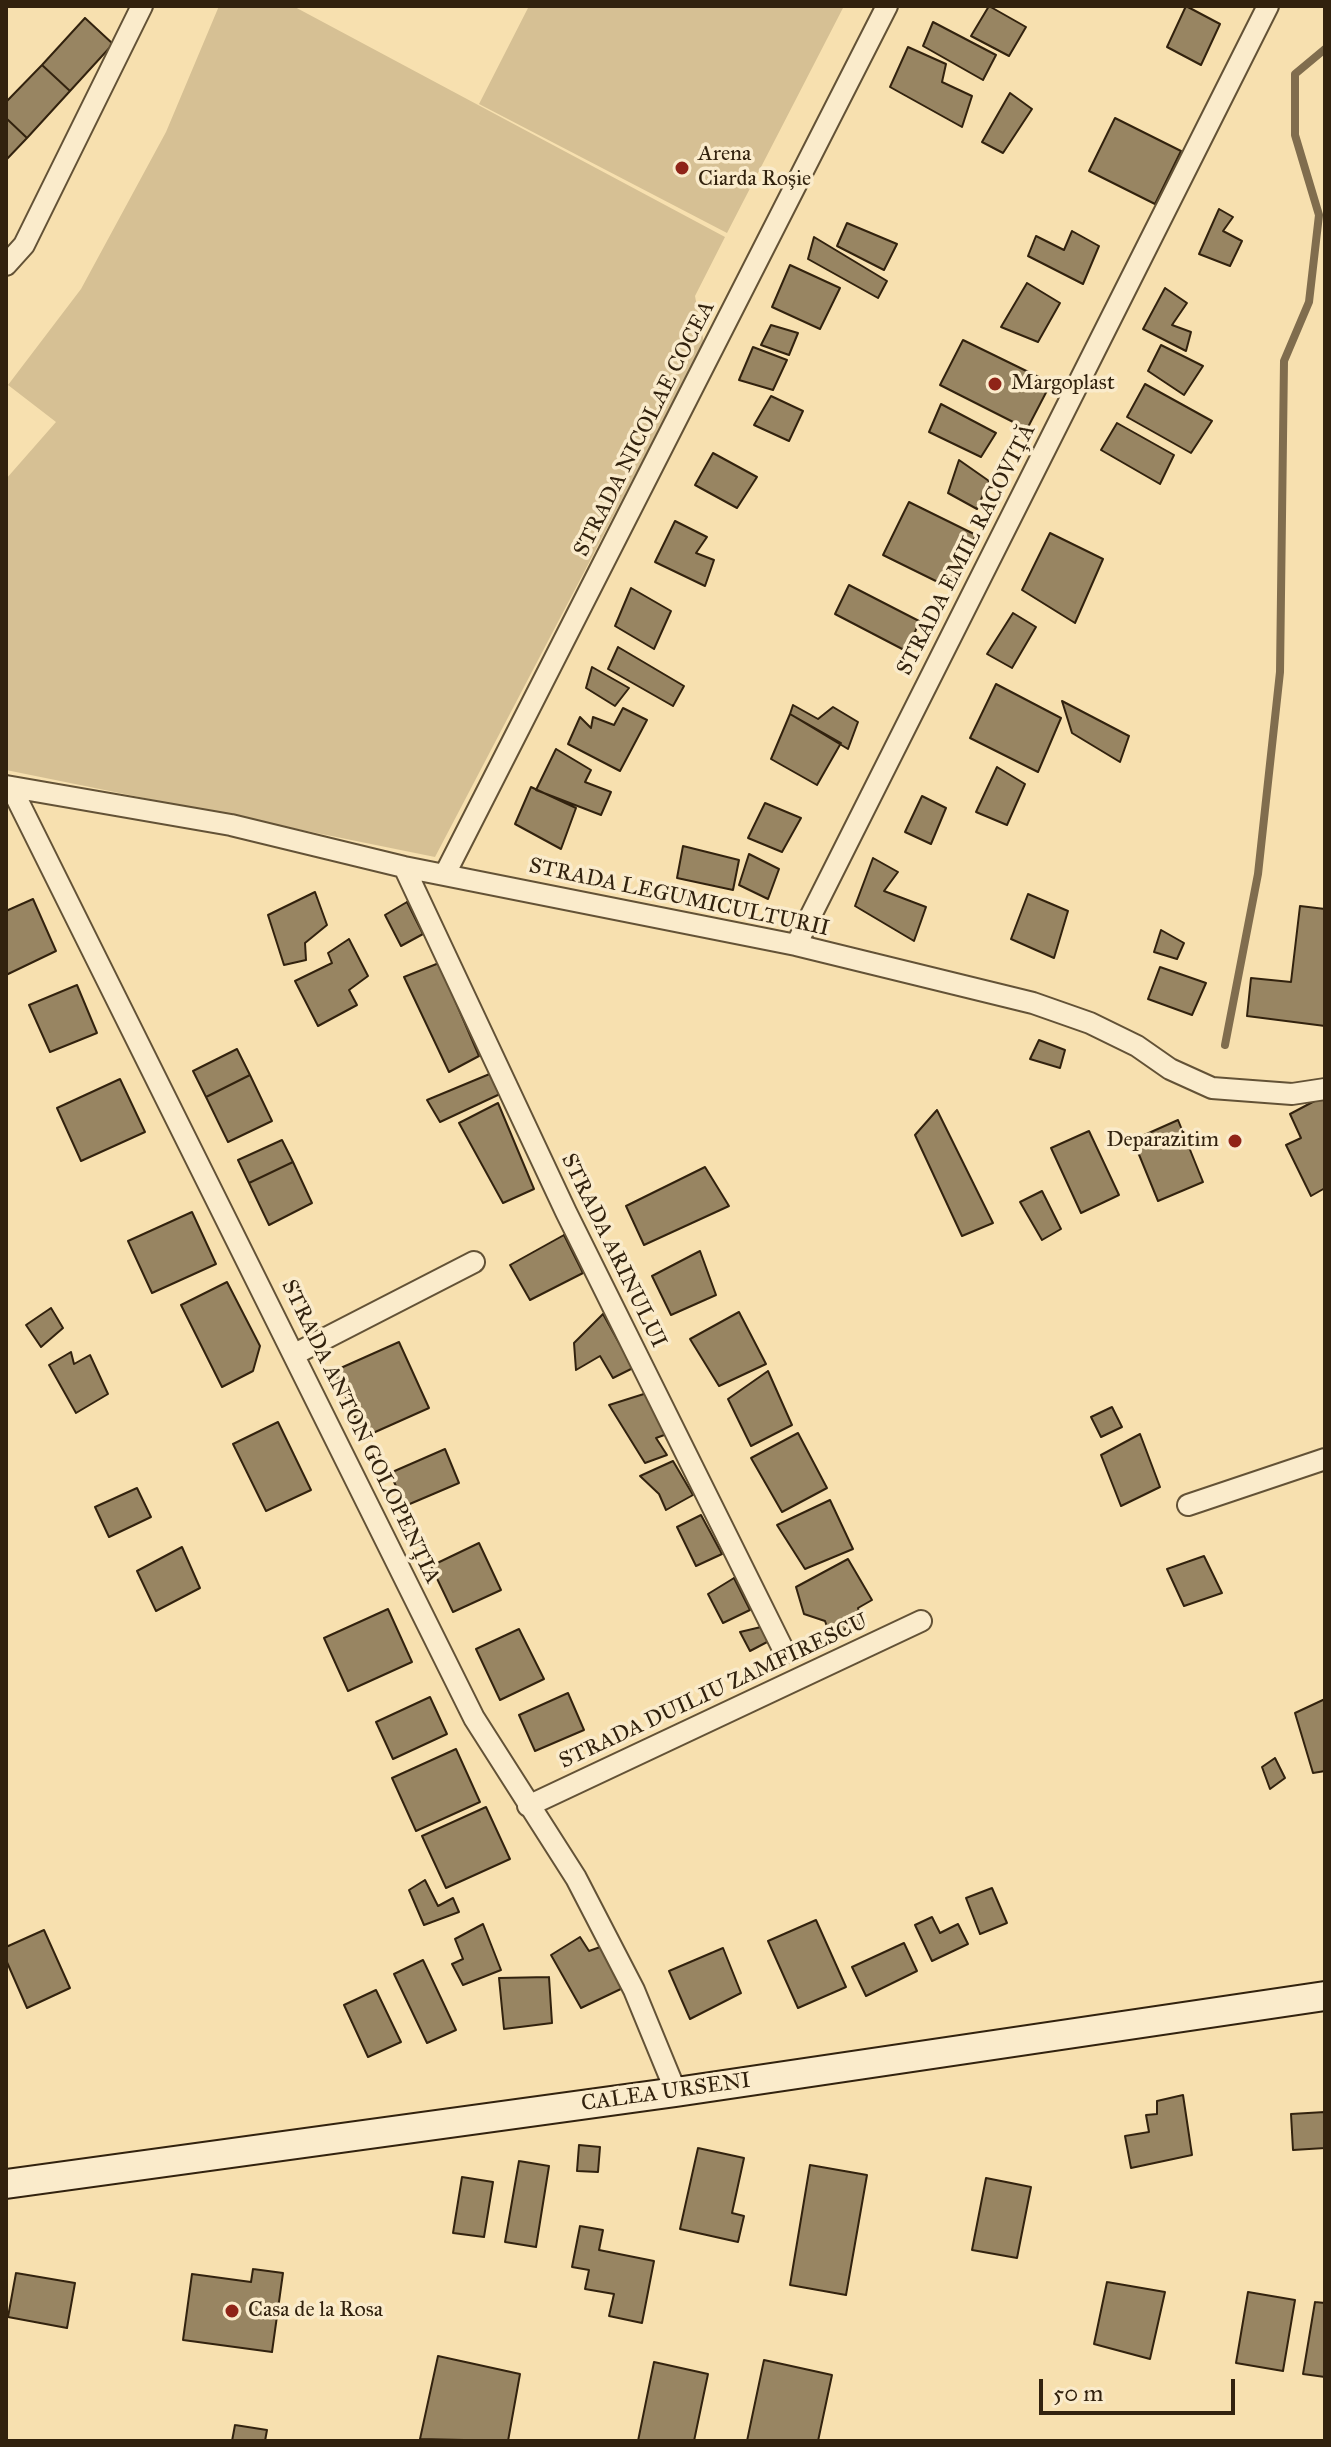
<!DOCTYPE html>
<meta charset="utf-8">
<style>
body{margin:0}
#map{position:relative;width:1331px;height:2447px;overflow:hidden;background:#f7e0af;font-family:"IM FELL Great Primer",serif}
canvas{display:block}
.frame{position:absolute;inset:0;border:8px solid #32220e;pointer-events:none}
.scale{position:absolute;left:1039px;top:2379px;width:196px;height:36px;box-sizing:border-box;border:4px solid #32220e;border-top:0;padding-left:10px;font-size:24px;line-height:28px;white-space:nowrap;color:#32220e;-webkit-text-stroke:6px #faebcb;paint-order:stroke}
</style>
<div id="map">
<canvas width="1331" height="2447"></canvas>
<div class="frame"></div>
<div class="scale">50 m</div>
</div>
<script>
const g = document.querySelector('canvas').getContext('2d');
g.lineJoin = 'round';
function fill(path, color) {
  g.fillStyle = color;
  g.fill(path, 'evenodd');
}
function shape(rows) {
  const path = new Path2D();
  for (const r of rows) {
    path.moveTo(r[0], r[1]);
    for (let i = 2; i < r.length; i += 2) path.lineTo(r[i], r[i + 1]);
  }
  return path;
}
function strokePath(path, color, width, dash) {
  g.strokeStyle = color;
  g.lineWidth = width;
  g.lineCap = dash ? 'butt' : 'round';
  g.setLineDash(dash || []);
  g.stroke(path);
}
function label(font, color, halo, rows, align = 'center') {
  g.font = font + ' "IM FELL Great Primer",serif';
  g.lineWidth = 7;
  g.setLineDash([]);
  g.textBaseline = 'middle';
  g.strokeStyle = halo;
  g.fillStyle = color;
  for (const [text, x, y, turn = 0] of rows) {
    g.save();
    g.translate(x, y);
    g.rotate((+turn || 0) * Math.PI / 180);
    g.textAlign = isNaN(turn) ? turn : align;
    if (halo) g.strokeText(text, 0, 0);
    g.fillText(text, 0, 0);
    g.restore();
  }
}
const green = shape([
 [219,6,293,6,725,237,695,296,704,343,435,857,6,770,6,479,56,422,8,385,81,289,166,132],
 [529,6,844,6,727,233,479,104]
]);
const stream = shape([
 [1225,1045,1258,874,1280,672,1284,361,1309,302,1319,215,1295,135,1295,74,1325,49]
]);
const building = shape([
 [989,6,1026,27,1009,56,971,36,989,6],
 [1186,6,1220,24,1201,65,1167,47,1186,6],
 [85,18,113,44,70,91,42,65,85,18],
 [933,22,996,55,983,80,923,46,933,22],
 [908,47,946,64,942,82,972,96,962,127,890,87,908,47],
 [42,65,70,91,27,138,6,118,6,102,42,65],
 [1010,93,1032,109,1003,153,982,142,1010,93],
 [6,118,27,138,6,160,6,118],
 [1115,118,1181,151,1155,204,1089,171,1115,118],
 [1219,209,1233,217,1223,231,1242,241,1230,266,1199,254,1219,209],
 [847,223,897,244,884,270,837,246,847,223],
 [1072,231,1099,246,1083,284,1028,256,1036,236,1064,250,1072,231],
 [814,237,887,281,878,298,808,259,814,237],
 [790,265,840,288,820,329,772,307,790,265],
 [1027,283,1060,303,1038,342,1001,327,1027,283],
 [1165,288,1187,303,1172,325,1191,332,1186,351,1143,329,1165,288],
 [771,325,798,333,789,355,761,345,771,325],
 [963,340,1051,383,1027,429,940,385,963,340],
 [1161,345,1203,366,1184,395,1148,371,1161,345],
 [753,347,787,360,773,390,739,380,753,347],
 [1145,384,1212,421,1191,453,1127,417,1145,384],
 [771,396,803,411,789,441,754,425,771,396],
 [941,404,996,433,981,457,929,432,941,404],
 [1117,423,1174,455,1160,484,1101,450,1117,423],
 [713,453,757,477,737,508,695,485,713,453],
 [959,460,989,481,977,509,948,493,959,460],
 [909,502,976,535,950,588,883,555,909,502],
 [675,521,707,537,696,553,714,560,705,586,655,562,675,521],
 [1050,533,1103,559,1075,623,1022,590,1050,533],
 [849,585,919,621,908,652,835,614,849,585],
 [631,588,671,611,654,649,615,626,631,588],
 [1013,613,1036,627,1012,668,987,654,1013,613],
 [618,647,684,686,673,706,608,669,618,647],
 [592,667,629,688,615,706,586,688,592,667],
 [996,684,1061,718,1038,772,970,738,996,684],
 [1062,701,1129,736,1120,762,1072,733,1062,701],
 [793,705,818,719,833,707,858,722,848,749,790,714,793,705],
 [623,708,647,720,620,771,568,744,580,717,591,728,593,717,614,725,623,708],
 [790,714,841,743,817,785,771,759,790,714],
 [556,749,591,770,585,782,611,792,601,815,536,790,556,749],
 [997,767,1025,784,1007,825,976,812,997,767],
 [531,787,576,808,561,849,515,824,531,787],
 [922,796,946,808,931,844,905,832,922,796],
 [765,803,801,818,782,852,748,838,765,803],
 [683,846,739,860,733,890,677,878,683,846],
 [749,854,779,869,768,899,739,885,749,854],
 [873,858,898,872,884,891,926,907,914,941,855,906,873,858],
 [315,892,327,925,305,943,306,960,284,965,268,915,315,892],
 [1028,894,1068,911,1054,958,1011,939,1028,894],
 [33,899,56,951,6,975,6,911,33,899],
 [407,902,423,934,401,946,385,915,407,902],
 [1300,906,1325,909,1325,1026,1247,1016,1251,978,1291,982,1300,906],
 [1161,930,1184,943,1177,959,1154,952,1161,930],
 [349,939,368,976,349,990,357,1005,318,1026,295,981,332,963,328,953,349,939],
 [439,963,479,1056,449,1072,404,977,439,963],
 [1160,967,1206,983,1192,1015,1148,999,1160,967],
 [77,985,97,1033,50,1052,29,1005,77,985],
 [1039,1040,1065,1050,1060,1068,1030,1059,1039,1040],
 [237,1049,250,1075,206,1097,193,1071,237,1049],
 [492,1073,500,1094,440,1122,427,1100,492,1073],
 [250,1075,272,1121,228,1142,206,1097,250,1075],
 [120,1079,145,1132,81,1161,57,1108,120,1079],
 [1324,1096,1325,1188,1311,1196,1286,1145,1301,1138,1290,1114,1324,1096],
 [498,1103,534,1189,503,1203,459,1123,498,1103],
 [937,1110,993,1223,962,1236,915,1135,937,1110],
 [1178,1120,1203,1182,1158,1201,1133,1140,1178,1120],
 [1089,1131,1119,1195,1081,1213,1051,1148,1089,1131],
 [282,1140,293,1162,249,1183,238,1160,282,1140],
 [293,1162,312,1203,269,1225,249,1183,293,1162],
 [705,1167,729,1206,644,1245,626,1206,705,1167],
 [1042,1191,1061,1229,1042,1240,1020,1202,1042,1191],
 [192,1212,216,1264,152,1293,128,1241,192,1212],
 [564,1235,583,1273,530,1300,510,1265,564,1235],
 [700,1251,716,1295,671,1315,652,1276,700,1251],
 [227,1282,260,1346,253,1371,222,1387,181,1305,227,1282],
 [51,1308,63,1328,41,1347,26,1325,51,1308],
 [739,1312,766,1364,719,1386,690,1339,739,1312],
 [603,1314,633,1368,613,1378,600,1356,576,1370,574,1343,603,1314],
 [399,1342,429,1408,364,1437,334,1371,399,1342],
 [71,1352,74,1364,90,1355,108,1394,76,1413,49,1365,71,1352],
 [768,1371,792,1425,751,1446,728,1399,768,1371],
 [647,1393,667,1434,656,1438,667,1455,645,1463,609,1405,647,1393],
 [1112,1407,1122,1427,1101,1437,1091,1417,1112,1407],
 [278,1422,311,1490,266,1511,233,1444,278,1422],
 [798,1433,827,1488,782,1512,751,1458,798,1433],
 [1140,1434,1160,1487,1121,1506,1101,1455,1140,1434],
 [445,1449,459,1483,405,1506,390,1473,445,1449],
 [673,1461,693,1495,666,1510,659,1494,640,1476,673,1461],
 [137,1488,151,1517,109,1537,95,1507,137,1488],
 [830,1500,853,1549,805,1569,777,1525,830,1500],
 [701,1515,722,1554,696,1566,677,1527,701,1515],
 [479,1543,501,1590,453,1612,431,1566,479,1543],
 [182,1547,200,1588,156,1611,137,1571,182,1547],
 [1204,1556,1222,1593,1184,1606,1167,1569,1204,1556],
 [848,1559,872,1600,858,1608,862,1623,830,1635,825,1621,804,1614,796,1587,848,1559],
 [734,1578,750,1610,723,1623,708,1594,734,1578],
 [388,1609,412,1662,348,1691,324,1638,388,1609],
 [761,1627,769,1641,750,1651,740,1632,761,1627],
 [519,1629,544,1679,500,1700,476,1649,519,1629],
 [568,1693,584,1730,535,1751,519,1715,568,1693],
 [430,1697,447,1734,393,1759,376,1722,430,1697],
 [1325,1699,1325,1771,1313,1773,1295,1713,1325,1699],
 [456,1749,480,1802,416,1831,392,1778,456,1749],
 [1275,1758,1285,1778,1270,1789,1262,1767,1275,1758],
 [486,1807,510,1859,446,1888,422,1836,486,1807],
 [425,1880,438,1906,453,1898,459,1912,424,1925,409,1890,425,1880],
 [992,1888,1007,1923,980,1934,966,1898,992,1888],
 [932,1917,940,1933,958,1924,968,1944,932,1961,915,1925,932,1917],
 [816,1920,846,1987,798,2008,768,1941,816,1920],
 [483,1924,501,1970,463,1985,452,1964,463,1959,455,1939,483,1924],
 [44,1930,70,1988,27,2008,6,1960,6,1947,44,1930],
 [580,1937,589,1951,603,1946,625,1987,581,2008,551,1955,580,1937],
 [904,1943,917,1971,866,1996,852,1967,904,1943],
 [723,1948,741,1993,690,2019,669,1971,723,1948],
 [423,1960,456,2030,427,2043,394,1974,423,1960],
 [549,1977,552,2023,504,2029,499,1978,549,1977],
 [376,1990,401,2042,368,2057,344,2005,376,1990],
 [1183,2095,1192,2155,1131,2168,1125,2136,1149,2132,1146,2115,1157,2114,1157,2101,1183,2095],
 [1325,2112,1325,2148,1293,2150,1291,2114,1325,2112],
 [579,2145,600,2147,598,2172,577,2171,579,2145],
 [698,2148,744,2158,732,2213,744,2216,738,2242,680,2229,698,2148],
 [519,2161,549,2166,536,2247,505,2242,519,2161],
 [810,2165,867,2175,846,2295,790,2285,810,2165],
 [462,2177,493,2182,484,2237,453,2233,462,2177],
 [986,2178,1031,2187,1017,2258,972,2250,986,2178],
 [580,2226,603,2230,599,2250,654,2261,642,2323,609,2316,614,2294,585,2289,589,2270,572,2267,580,2226],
 [253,2269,283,2273,272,2352,183,2340,192,2274,251,2282,253,2269],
 [16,2273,75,2283,67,2328,8,2317,16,2273],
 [1107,2282,1165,2292,1150,2359,1094,2344,1107,2282],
 [1248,2292,1295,2300,1283,2371,1236,2363,1248,2292],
 [1315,2302,1325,2303,1325,2377,1303,2374,1315,2302],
 [438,2356,520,2374,508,2441,420,2439,438,2356],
 [764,2360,832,2375,818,2441,747,2441,764,2360],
 [654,2362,708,2374,694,2441,638,2441,654,2362],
 [235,2425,267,2430,265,2441,232,2441,235,2425]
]);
const street = shape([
 [6,265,24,245,142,6],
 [6,786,231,825,404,867,796,945,1033,1003,1090,1023,1137,1046,1170,1069,1212,1088,1292,1094,1325,1089],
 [11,787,474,1718,576,1878,634,1990,676,2092],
 [404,867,566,1212,785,1653],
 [445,874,887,6],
 [796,945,1268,6],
 [295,1354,474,1262],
 [1188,1505,1325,1459],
 [528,1806,921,1621]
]);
const secondary = shape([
 [6,2184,676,2092,1325,1996]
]);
const markers = [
 [682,168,8,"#8f2418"],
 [995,384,8,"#8f2418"],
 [1235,1141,8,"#8f2418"],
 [232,2311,8,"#8f2418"]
];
const poiNames = [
 ["Arena",698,155],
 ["Ciarda Roșie",698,180],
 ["Margoplast",1011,384],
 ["Deparazitim",1219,1141,"right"],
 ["Casa de la Rosa",248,2311]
];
const streetNames = [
 ["STRADA NICOLAE COCEA",645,429,-63],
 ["STRADA EMIL RACOVIȚĂ",967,550,-63],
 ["STRADA LEGUMICULTURII",679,898,12],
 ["STRADA ARINULUI",613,1251,64],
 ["STRADA ANTON GOLOPENȚIA",360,1432,64],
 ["STRADA DUILIU ZAMFIRESCU",714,1692,-25],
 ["CALEA URSENI",666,2093,-8]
];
fill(green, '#d6c094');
strokePath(stream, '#806d4e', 8);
fill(building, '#988562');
strokePath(building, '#32220e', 2);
strokePath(street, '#635236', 24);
strokePath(secondary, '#32220e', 32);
strokePath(street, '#faebcb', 20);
strokePath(secondary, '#faebcb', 28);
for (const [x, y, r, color] of markers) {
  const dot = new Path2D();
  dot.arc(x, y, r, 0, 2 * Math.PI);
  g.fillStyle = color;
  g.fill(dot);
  strokePath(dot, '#faebcb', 3);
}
label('22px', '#32220e', '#faebcb', poiNames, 'left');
label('22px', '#32220e', '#faebcb', streetNames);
</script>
